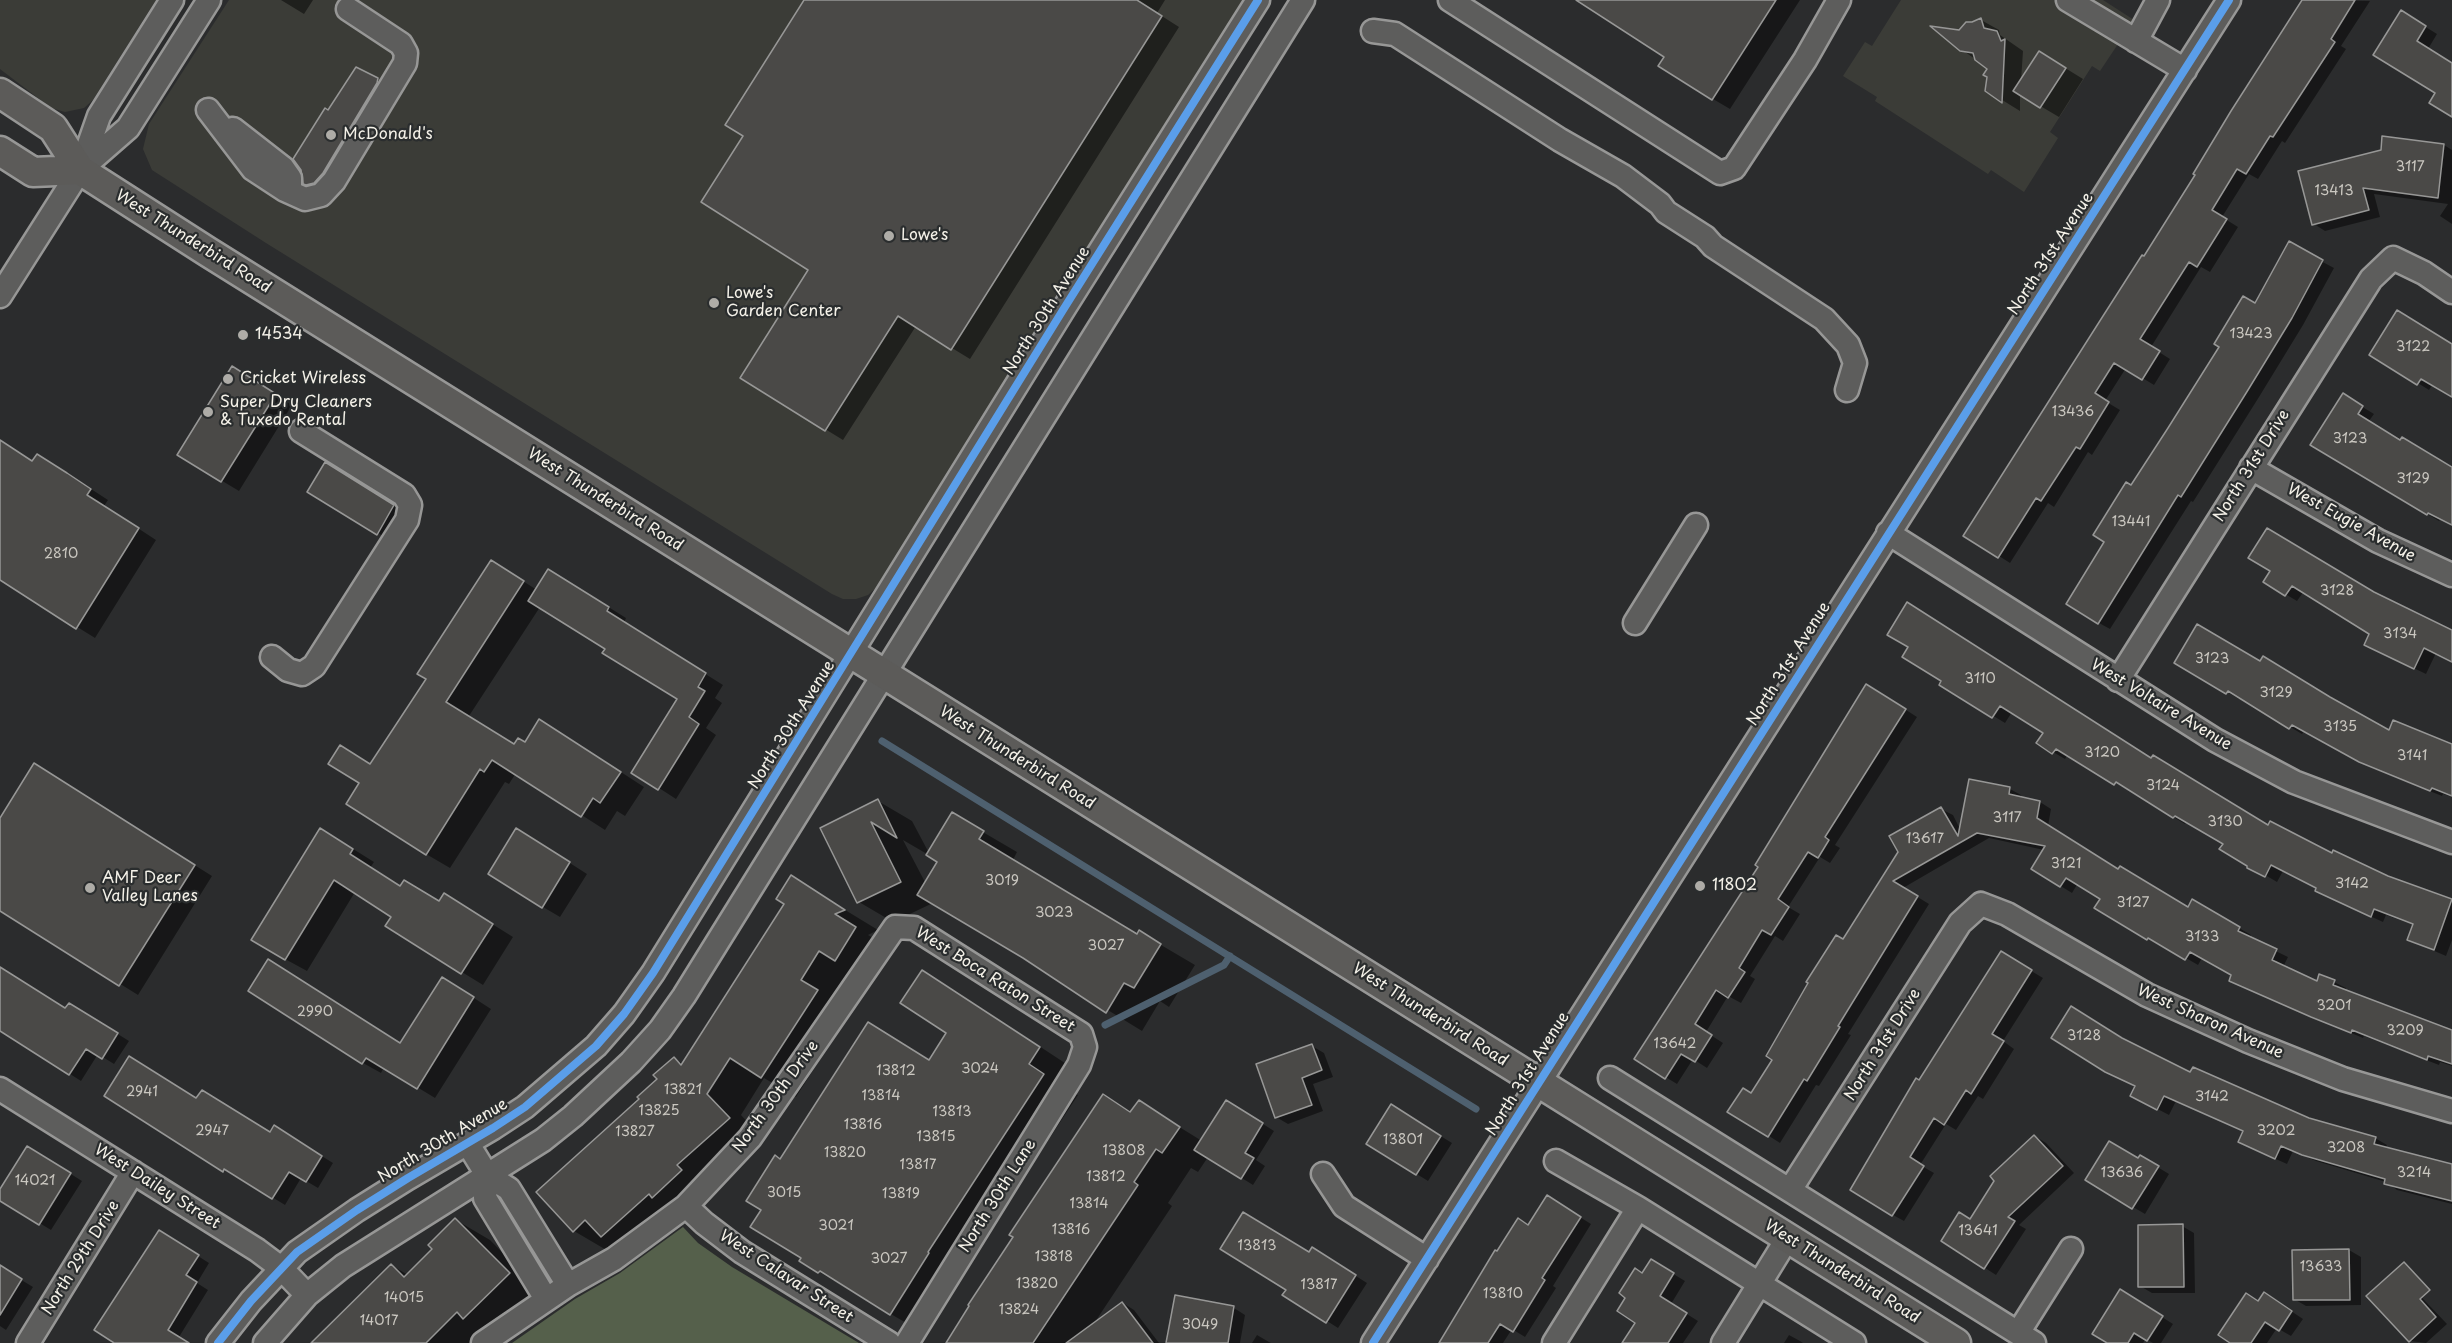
<!DOCTYPE html>
<style>
body{margin:0}
canvas{display:block;background:#2b2c2d}
</style>
<canvas width="2452" height="1343"></canvas>
<script>
const g = document.querySelector('canvas').getContext('2d');
g.lineJoin = 'round';
function fill(path, color) {
  g.fillStyle = color;
  g.fill(path, 'evenodd');
}
function shape(rows) {
  const path = new Path2D();
  for (const r of rows) {
    path.moveTo(r[0], r[1]);
    for (let i = 2; i < r.length; i += 2) path.lineTo(r[i], r[i + 1]);
  }
  return path;
}
function strokePath(path, color, width, dash) {
  g.strokeStyle = color;
  g.lineWidth = width;
  g.lineCap = dash ? 'butt' : 'round';
  g.setLineDash(dash || []);
  g.stroke(path);
}
function label(font, color, halo, rows, align = 'center') {
  g.font = font + ' "Playpen Sans",sans-serif';
  g.lineWidth = 4.5;
  g.setLineDash([]);
  g.textBaseline = 'middle';
  g.strokeStyle = halo;
  g.fillStyle = color;
  for (const [text, x, y, turn = 0] of rows) {
    g.save();
    g.translate(x, y);
    g.rotate((+turn || 0) * Math.PI / 180);
    g.textAlign = isNaN(turn) ? turn : align;
    if (halo) g.strokeText(text, 0, 0);
    g.fillText(text, 0, 0);
    g.restore();
  }
}
const built = shape([
 [0,0,156,0,93,100,84,108,65,112,51,108,0,69],
 [229,0,1244,0,878,586,868,595,856,599,843,599,832,594,266,243,152,170,143,149,149,124],
 [1901,0,2103,0,2134,20,2100,71,2092,66,2050,132,2058,138,2024,192,1991,170,1988,174,1875,101,1877,97,1843,76,1865,42,1872,46]
]);
const green = shape([
 [683,1227,698,1243,732,1267,859,1343,512,1343,575,1299,620,1273]
]);
const shadow = shape([
 [281,0,313,0,304,14],
 [806,0,1165,0,1157,13,1179,27,970,359,916,326,843,440,742,378,810,269,745,135],
 [1578,0,1800,0,1730,109,1713,99,1666,56],
 [2304,0,2370,1,2341,46,2346,49,2285,143,2282,141,2258,179,2249,174,2222,217,2238,227,2210,272,2201,267,2151,347,2170,359,2154,385,2126,368,2105,401,2120,410,2092,455,2088,452,2054,507,2048,503,2010,563,1999,556,2145,258],
 [2413,19,2437,34,2428,49,2452,64,2452,116,2437,93,2375,54],
 [1981,20,1999,30,2000,35,2023,51,2021,81,2057,63,2083,79,2059,117,2020,94,2020,111,1986,90,1989,69,1961,49,1960,32],
 [378,80,396,90,325,194,305,183,329,112],
 [2444,145,2452,150,2452,224,2440,216,2448,204,2374,194,2380,217,2325,231,2314,224,2300,172],
 [2289,244,2334,268,2303,325,2259,397,2193,502,2191,501,2110,629,2099,623,2106,542,2131,487,2256,305],
 [2452,345,2452,396,2433,384,2429,390,2371,354],
 [250,379,292,405,239,491,179,455],
 [2343,395,2374,414,2369,421,2452,468,2452,524,2441,519,2439,521,2312,445],
 [0,441,33,462,85,485,108,500,104,506,156,540,95,638,0,579],
 [344,474,412,518,396,544,309,491],
 [515,576,537,590,567,581,626,618,624,623,723,685,715,698,722,703,706,728,716,735,676,799,659,788,679,698,607,648,540,607,469,716,515,745,564,735,644,787,625,816,617,811,605,830,516,773,509,784,505,782,450,868,426,854,371,765],
 [2265,582,2376,595,2452,632,2452,661,2436,653,2426,674,2378,651,2371,634,2304,591,2297,601],
 [2176,662,2261,663,2390,732,2452,746,2452,797,2443,794,2442,796,2372,768,2304,731,2302,734,2240,697,2239,699],
 [1941,684,2152,759,2269,827,2333,855,2452,901,2452,940,2446,956,2409,940,2414,925,2386,915,2383,922,2328,897,2318,888,2283,871,2277,882,2221,849,2225,843,2187,821,2185,824,2068,754,2065,759,2053,752,2045,732,2012,712,2005,723],
 [1878,692,1917,717,1835,845,1840,848,1830,863,1820,857,1788,907,1800,914,1783,941,1775,936,1750,976,1755,979,1741,1003,1728,996,1706,1032,1723,1043,1707,1068,1693,1059,1677,1084,1636,1059],
 [53,776,212,876,138,995,0,909,0,821],
 [2010,789,2021,795,2021,798,2040,802,2051,809,2048,826,2119,871,2188,908,2193,901,2251,935,2249,938,2288,957,2283,967,2318,983,2334,982,2346,988,2345,992,2383,1007,2384,1004,2452,1031,2452,1066,2440,1062,2439,1065,2364,1036,2363,1038,2242,987,2233,975,2202,958,2198,965,2160,943,2159,945,2096,908,2102,898,2078,883,2072,893,2033,869,2044,850,1989,838,1903,888,1929,904,1848,1034,1851,1035,1819,1086,1816,1085,1780,1143,1769,1136,1752,1095,1844,941,1941,809,1953,815,1960,829],
 [878,801,912,821,929,853,952,814,1017,852,1013,860,1138,935,1139,932,1195,965,1169,1007,1160,1001,1142,1031,933,903,893,922,859,902,822,829],
 [903,840,939,861,926,884],
 [534,840,587,874,560,917,543,907],
 [342,842,374,862,370,868,401,887,439,902,465,907,513,937,483,985,387,926,393,917,355,892,307,971,285,959],
 [791,877,878,930,868,935,890,948,835,1001,851,1011,796,1097,764,1078,741,1115,763,1139,711,1186,716,1191,688,1216,608,1251,574,1231,641,1100,674,1058,683,1064,786,903],
 [2013,960,2043,978,2003,1041,2014,1049,1983,1099,1978,1096,1956,1130,1946,1124,1920,1165,1934,1173,1904,1221,1893,1215,1920,1082],
 [0,969,66,1009,81,1011,129,1041,114,1064,98,1054,81,1081,1,1030],
 [922,972,957,992,1074,1069,1063,1085,1078,1095,961,1273,963,1274,925,1334,819,1272,803,1258,763,1209,781,1160,869,1024,930,1060,948,1033],
 [460,989,491,1009,435,1098,384,1067,381,1073,363,1063,250,991,401,1045],
 [2126,1041,2191,1074,2308,1119,2375,1138,2387,1145,2386,1148,2452,1164,2452,1204,2397,1190,2386,1182,2316,1161,2293,1151,2287,1164,2251,1148,2244,1132,2176,1101,2169,1115,2144,1102,2137,1087],
 [1312,1046,1324,1053,1333,1077,1313,1084,1323,1111,1288,1124,1276,1117],
 [106,1096,271,1134,286,1134,333,1163,318,1188,301,1178,285,1205,236,1175,235,1177,224,1170],
 [1103,1096,1132,1112,1139,1102,1202,1141,1238,1108,1274,1131,1256,1160,1265,1166,1253,1185,1208,1157,1198,1172,1191,1168,1168,1203,1172,1206,1093,1325,1123,1303,1134,1310,1159,1343,948,1343],
 [1403,1113,1452,1143,1428,1181,1368,1144],
 [2035,1136,2046,1143,2074,1173,2019,1225,2026,1229,1996,1275,1943,1241,1971,1220],
 [39,1154,82,1181,51,1230,0,1199,0,1192],
 [2141,1157,2169,1174,2145,1214,2087,1180,2139,1160],
 [1559,1204,1591,1224,1553,1286,1556,1288,1525,1337,1512,1329,1503,1343,1440,1343,1498,1253],
 [456,1220,490,1240,543,1294,480,1343,313,1343,391,1265,408,1275,434,1249],
 [2182,1226,2194,1233,2195,1293,2152,1293,2140,1286],
 [171,1239,209,1263,197,1283,208,1290,179,1337,182,1343,117,1343],
 [2349,1250,2361,1257,2361,1305,2306,1306,2294,1299],
 [1310,1254,1324,1256,1367,1283,1338,1328,1327,1321],
 [1652,1261,1685,1281,1671,1304,1698,1321,1683,1343,1624,1343,1637,1322],
 [0,1267,33,1287,6,1330,0,1326],
 [2405,1280,2447,1324,2426,1343,2410,1341],
 [1176,1297,1234,1308,1245,1315,1240,1343,1167,1343],
 [2132,1298,2173,1324,2161,1343,2153,1343,2146,1339,2143,1343,2110,1343],
 [2276,1301,2303,1319,2291,1336,2277,1328,2267,1343,2231,1343,2259,1302],
 [1257,1335,1269,1342,1271,1343,1252,1343],
 [1789,1335,1800,1341,1803,1343,1784,1343]
]);
const stream = shape([
 [882,741,1476,1109],
 [1105,1025,1224,965,1230,956]
]);
const building = shape([
 [804,0,1137,0,1162,16,951,350,898,316,825,431,740,378,808,270,701,202,743,136,725,125,804,0],
 [1576,0,1776,0,1712,100,1658,66,1664,57,1576,0],
 [2302,0,2355,0,2331,39,2335,42,2273,137,2270,136,2246,174,2237,169,2212,210,2227,219,2197,267,2189,262,2140,339,2160,351,2142,380,2114,363,2095,393,2109,402,2080,449,2076,447,2041,501,2036,498,1998,558,1963,536,2103,316,2142,255,2144,256,2195,175,2193,174,2231,111,2302,0],
 [2401,10,2426,26,2417,41,2452,63,2452,117,2429,103,2435,93,2373,55,2401,10],
 [1981,18,1984,28,1997,31,2001,41,2005,39,2002,103,1985,91,1987,77,1983,75,1987,69,1975,60,1973,53,1960,51,1930,26,1959,30,1966,22,1972,22,1981,18],
 [2039,51,2066,68,2040,108,2013,91,2039,51],
 [356,67,378,78,377,83,323,173,314,183,306,185,303,184,301,170,293,159,325,108,328,110,356,67],
 [2382,136,2444,144,2438,198,2363,188,2369,210,2312,225,2298,171,2381,150,2382,136],
 [2289,241,2323,260,2292,318,2248,390,2181,497,2178,495,2098,624,2066,604,2104,542,2093,535,2126,482,2131,485,2168,428,2219,347,2214,344,2243,296,2255,303,2289,241],
 [2397,310,2452,344,2452,397,2421,379,2417,385,2369,355,2397,310],
 [232,366,276,394,221,482,177,455,232,366],
 [2343,393,2363,406,2358,414,2400,440,2402,437,2452,467,2452,525,2428,513,2427,515,2310,445,2343,393],
 [0,440,32,461,37,454,67,473,91,489,87,495,139,528,76,629,0,580,0,440],
 [325,462,394,505,377,535,307,492,325,462],
 [2267,528,2374,592,2452,630,2452,662,2424,648,2414,669,2364,645,2369,634,2292,586,2285,596,2263,582,2270,571,2248,558,2267,528],
 [491,560,524,581,446,702,514,744,518,738,525,742,539,719,621,772,600,803,593,798,581,817,492,760,484,772,480,769,426,855,346,804,359,783,328,764,340,745,370,764,426,679,417,674,491,560],
 [548,569,609,607,607,611,706,673,698,687,705,691,689,717,699,724,658,790,631,773,677,699,602,653,605,649,528,601,548,569],
 [1907,602,2151,758,2153,755,2268,825,2270,821,2332,853,2333,850,2388,876,2452,899,2434,950,2407,940,2413,924,2374,909,2371,917,2315,891,2316,888,2271,865,2265,877,2247,868,2247,866,2219,849,2223,844,2175,816,2173,818,2116,782,2114,785,2056,749,2052,754,2036,743,2043,733,2000,706,1992,718,1939,685,1941,681,1902,657,1908,647,1887,635,1907,602],
 [2197,624,2260,661,2263,656,2330,697,2389,730,2393,720,2452,744,2452,796,2432,788,2430,791,2359,762,2292,725,2289,729,2228,691,2226,694,2174,663,2197,624],
 [1866,684,1906,709,1825,837,1829,840,1818,858,1808,852,1778,899,1789,907,1771,935,1762,930,1739,968,1745,972,1728,998,1716,990,1695,1024,1712,1035,1695,1062,1681,1054,1665,1079,1634,1059,1758,867,1755,865,1866,684],
 [34,763,195,865,119,986,0,911,0,818,34,763],
 [1969,779,2010,787,2009,794,2040,801,2037,818,2118,869,2120,866,2188,907,2192,899,2240,927,2238,931,2277,949,2272,960,2317,981,2319,974,2335,980,2333,985,2452,1030,2452,1064,2428,1056,2427,1060,2352,1030,2351,1033,2311,1017,2229,981,2231,975,2190,952,2185,960,2148,938,2147,940,2094,908,2100,899,2066,878,2060,887,2031,869,2045,846,1977,833,1893,881,1918,896,1838,1026,1840,1027,1807,1081,1804,1079,1768,1137,1727,1112,1743,1088,1751,1093,1772,1060,1766,1056,1808,983,1806,982,1836,935,1843,939,1898,852,1889,836,1941,807,1958,836,1969,779],
 [878,799,897,838,871,822,901,882,857,903,820,828,878,799],
 [952,812,984,831,979,839,1137,934,1139,930,1161,944,1134,988,1124,983,1106,1013,1023,958,917,895,937,862,926,855,952,812],
 [320,828,353,849,350,854,400,886,404,880,439,901,444,893,493,924,461,974,385,926,391,917,334,880,285,960,251,940,320,828],
 [516,828,570,862,542,908,488,874,516,828],
 [791,875,845,910,835,914,856,927,835,961,819,951,801,980,818,990,761,1078,730,1058,707,1094,730,1118,677,1165,682,1170,652,1198,649,1194,601,1237,585,1220,573,1232,536,1192,639,1099,637,1097,657,1079,653,1075,674,1057,681,1065,784,904,776,899,791,875],
 [2001,951,2032,970,1992,1034,2004,1041,1971,1094,1966,1090,1944,1125,1934,1118,1910,1157,1924,1166,1892,1216,1850,1190,1916,1078,1919,1080,2001,951],
 [268,959,400,1043,442,977,474,997,417,1089,366,1058,362,1064,248,991,268,959],
 [0,967,65,1008,69,1003,118,1033,102,1059,86,1049,69,1075,0,1031,0,967],
 [922,970,1040,1047,1029,1064,1044,1074,928,1252,929,1253,890,1315,820,1271,818,1273,799,1261,801,1258,750,1227,761,1210,746,1201,775,1155,780,1159,868,1022,929,1060,946,1033,900,1003,922,970],
 [2071,1006,2122,1038,2190,1072,2193,1067,2309,1118,2376,1137,2374,1144,2452,1164,2452,1201,2384,1184,2385,1179,2302,1155,2281,1146,2275,1159,2238,1142,2243,1131,2164,1096,2157,1110,2130,1096,2135,1086,2105,1072,2051,1038,2071,1006],
 [1312,1044,1322,1070,1302,1078,1312,1105,1275,1118,1256,1064,1312,1044],
 [129,1056,196,1098,202,1090,270,1132,274,1125,322,1156,306,1182,289,1172,272,1199,224,1169,223,1172,104,1096,129,1056],
 [1103,1094,1130,1112,1139,1100,1180,1127,1162,1153,1156,1149,1134,1182,1138,1185,1033,1343,946,1343,969,1306,968,1305,1013,1237,1009,1235,1103,1094],
 [1226,1100,1263,1123,1245,1153,1254,1158,1241,1179,1194,1150,1226,1100],
 [1391,1104,1441,1136,1416,1175,1366,1144,1391,1104],
 [2034,1135,2063,1166,2008,1217,2015,1221,1984,1269,1941,1241,1959,1212,1970,1219,1994,1181,1990,1176,2034,1135],
 [2109,1141,2138,1158,2140,1155,2159,1166,2132,1209,2085,1180,2109,1141],
 [27,1146,71,1173,39,1225,0,1201,0,1189,27,1146],
 [1547,1195,1581,1217,1542,1278,1545,1280,1513,1332,1500,1324,1488,1343,1439,1343,1495,1250,1497,1251,1518,1218,1528,1225,1547,1195],
 [1243,1212,1309,1252,1312,1247,1356,1275,1326,1323,1282,1295,1286,1290,1220,1249,1243,1212],
 [455,1218,510,1273,463,1319,457,1312,426,1343,311,1343,391,1264,404,1277,432,1249,428,1245,455,1218],
 [2183,1224,2184,1287,2138,1287,2138,1225,2183,1224],
 [159,1230,199,1255,186,1275,197,1282,168,1330,189,1343,114,1343,94,1330,159,1230],
 [2349,1249,2350,1300,2293,1300,2292,1250,2349,1249],
 [1651,1259,1674,1273,1660,1296,1687,1313,1668,1343,1622,1343,1635,1323,1617,1311,1625,1298,1619,1293,1635,1268,1642,1273,1651,1259],
 [2404,1262,2430,1290,2420,1299,2436,1317,2409,1342,2366,1296,2404,1262],
 [0,1265,22,1279,0,1315,0,1265],
 [2120,1289,2163,1316,2147,1341,2134,1333,2128,1343,2107,1343,2092,1334,2120,1289],
 [2264,1292,2292,1311,2279,1331,2265,1322,2251,1343,2230,1343,2218,1335,2246,1293,2258,1301,2264,1292],
 [1175,1295,1234,1306,1228,1343,1166,1343,1175,1295],
 [1122,1302,1153,1343,1066,1343,1122,1302]
]);
const minor = shape([
 [1450,0,1720,173,1734,168,1805,60,1839,0],
 [2068,0,2185,70],
 [1373,31,1395,34,1560,140,1623,176,1660,204,1666,212,1705,237,1713,246,1824,319,1848,345,1855,363,1847,390],
 [2136,41,2158,0],
 [208,110,253,169,285,190,305,199,321,195,334,181,405,63,406,53,401,44,348,9],
 [233,129,283,168,290,178,290,192],
 [81,169,128,128,209,0],
 [0,296,80,170,99,116,172,0],
 [2251,468,2378,541,2452,575],
 [1888,533,2215,740,2294,782,2452,842],
 [1635,623,1696,525],
 [272,657,288,670,302,674,314,666,407,520,410,505,404,495,301,431],
 [2118,680,2371,279,2393,258,2424,273,2452,292],
 [1610,1078,2034,1343],
 [0,1089,257,1250,281,1268,307,1295],
 [468,1144,487,1175,509,1189,568,1285],
 [1556,1161,1638,1208,1854,1343],
 [1323,1174,1344,1206,1427,1259],
 [487,1175,485,1198,546,1299],
 [1790,1190,1960,923,1981,904,2007,914,2147,995,2248,1041,2343,1079,2452,1111],
 [686,1206,704,1223,742,1252,889,1343],
 [2018,1333,2071,1249],
 [28,1343,133,1172],
 [218,1343,251,1301,297,1252,357,1210,408,1178,493,1128,525,1107,596,1046,624,1014,653,973,1063,310,1258,0],
 [265,1343,307,1295,343,1266,543,1140,573,1116,631,1062,660,1030,684,996,1303,0],
 [483,1343,568,1285,614,1259,686,1206,750,1138,895,927,914,928,1081,1034,1085,1047,1079,1065,907,1343],
 [1373,1343,2229,0],
 [1554,1343,1638,1208],
 [1723,1343,1787,1239]
]);
const major = shape([
 [0,93,53,128,80,170,208,252,1956,1343],
 [0,151,33,172,80,170]
]);
const cycleway = shape([
 [218,1343,251,1301,297,1252,357,1210,408,1178,493,1128,525,1107,596,1046,624,1014,653,973,1063,310,1258,0],
 [1373,1343,2229,0]
]);
const markers = [
 [331,135,6,"#aeaca7"],
 [889,236,6,"#aeaca7"],
 [714,303,6,"#aeaca7"],
 [243,335,6,"#aeaca7"],
 [228,379,6,"#aeaca7"],
 [208,412,6,"#aeaca7"],
 [1700,886,6,"#aeaca7"],
 [90,888,6,"#aeaca7"]
];
const numberNames = [
 ["3117",2410,167],
 ["13413",2334,191],
 ["13423",2251,334],
 ["3122",2413,347],
 ["13436",2073,412],
 ["3123",2350,439],
 ["3129",2413,479],
 ["13441",2131,522],
 ["2810",61,554],
 ["3128",2337,591],
 ["3134",2400,634],
 ["3123",2212,659],
 ["3110",1980,679],
 ["3129",2276,693],
 ["3135",2340,727],
 ["3120",2102,753],
 ["3141",2412,756],
 ["3124",2163,786],
 ["3117",2007,818],
 ["3130",2225,822],
 ["13617",1925,839],
 ["3121",2066,864],
 ["3019",1002,881],
 ["3142",2352,884],
 ["3127",2133,903],
 ["3023",1054,913],
 ["3133",2202,937],
 ["3027",1106,946],
 ["3201",2334,1006],
 ["2990",315,1012],
 ["3209",2405,1031],
 ["3128",2084,1036],
 ["13642",1675,1044],
 ["3024",980,1069],
 ["13812",896,1071],
 ["13821",683,1090],
 ["2941",142,1092],
 ["13814",881,1096],
 ["3142",2212,1097],
 ["13825",659,1111],
 ["13813",952,1112],
 ["13816",863,1125],
 ["2947",212,1131],
 ["3202",2276,1131],
 ["13827",635,1132],
 ["13815",936,1137],
 ["13801",1403,1140],
 ["3208",2346,1148],
 ["13808",1124,1151],
 ["13820",845,1153],
 ["13817",918,1165],
 ["13636",2122,1173],
 ["3214",2414,1173],
 ["13812",1106,1177],
 ["14021",35,1181],
 ["3015",784,1193],
 ["13819",901,1194],
 ["13814",1089,1204],
 ["3021",836,1226],
 ["13816",1071,1230],
 ["13641",1978,1231],
 ["13813",1257,1246],
 ["13818",1054,1257],
 ["3027",889,1259],
 ["13633",2321,1267],
 ["13820",1037,1284],
 ["13817",1319,1285],
 ["13810",1503,1294],
 ["14015",404,1298],
 ["13824",1019,1310],
 ["14017",379,1321],
 ["3049",1200,1325]
];
const poiNames = [
 ["McDonald's",343,135],
 ["Lowe's",901,236],
 ["Lowe's",726,294],
 ["Garden Center",726,312],
 ["14534",255,335],
 ["Cricket Wireless",240,379],
 ["Super Dry Cleaners",220,403],
 ["& Tuxedo Rental",220,421],
 ["AMF Deer",102,879],
 ["Valley Lanes",102,897],
 ["11802",1712,886]
];
const streetNames = [
 ["West Thunderbird Road",193,242,32],
 ["North 31st Avenue",2051,254,-57],
 ["North 30th Avenue",1047,311,-58],
 ["North 31st Drive",2252,466,-58],
 ["West Thunderbird Road",605,500,32],
 ["West Eugie Avenue",2351,523,29],
 ["North 31st Avenue",1789,664,-58],
 ["West Voltaire Avenue",2161,705,31],
 ["North 30th Avenue",792,725,-58],
 ["West Thunderbird Road",1017,758,32],
 ["West Boca Raton Street",995,980,32],
 ["West Thunderbird Road",1430,1015,32],
 ["West Sharon Avenue",2210,1022,24],
 ["North 31st Drive",1883,1045,-58],
 ["North 31st Avenue",1528,1074,-58],
 ["North 30th Drive",776,1097,-54],
 ["North 30th Avenue",443,1141,-31],
 ["West Dailey Street",157,1187,32],
 ["North 30th Lane",998,1196,-58],
 ["North 29th Drive",81,1258,-58],
 ["West Thunderbird Road",1842,1272,32],
 ["West Calavar Street",786,1277,33]
];
fill(built, '#3b3c37');
fill(green, '#55604b');
fill(shadow, '#0007');
strokePath(stream, '#4e606f', 7);
fill(building, '#4a4947');
strokePath(building, '#979796', 1.5);
strokePath(minor, '#979796', 27);
strokePath(major, '#979796', 33);
strokePath(minor, '#5d5d5c', 22);
strokePath(major, '#5c5b59', 28);
strokePath(cycleway, '#5a9eea', 8);
for (const [x, y, r, color] of markers) {
  const dot = new Path2D();
  dot.arc(x, y, r, 0, 2 * Math.PI);
  g.fillStyle = color;
  g.fill(dot);
  strokePath(dot, '#2a2d2e', 2);
}
label('14px', '#cac7c0', null, numberNames);
label('16px', '#f4f1e8', '#2a2d2e', poiNames, 'left');
label('16px', '#f4f1e8', '#2a2d2e', streetNames);
</script>
